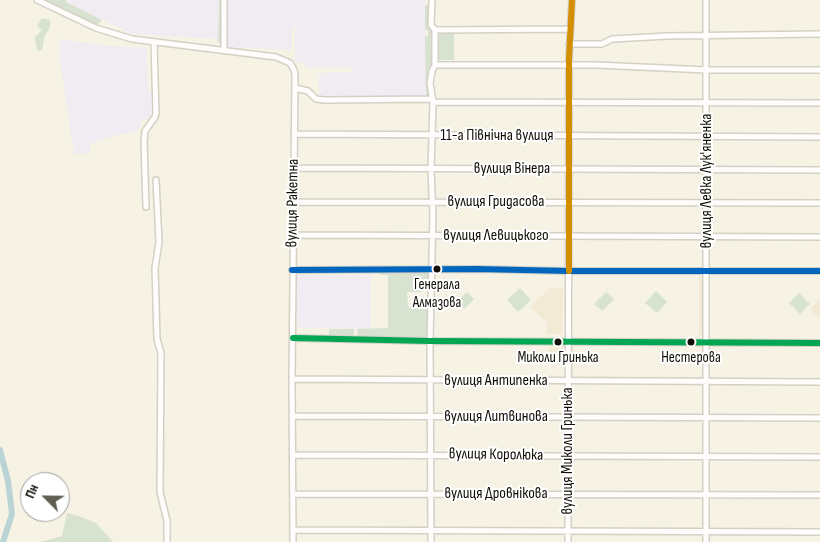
<!DOCTYPE html>
<meta charset="utf-8">
<style>
body{margin:0}
#map{position:relative;width:820px;height:542px;overflow:hidden;background:#f6f2e4;font-family:"Sofia Sans Condensed",sans-serif}
canvas{display:block}
.north{position:absolute;left:20px;top:472px;width:50px;height:50px;box-sizing:border-box;background:#fff;border:1px solid #a09f9c;border-radius:50%;rotate:293deg;font-size:14px;font-weight:700;line-height:20px;text-align:center;color:#110e07}
.north::after{content:'';display:block;margin:auto;width:18px;height:22px;background:#615e54;clip-path:polygon(50% 0,100% 100%,50% 72%,0 100%)}
</style>
<div id="map">
<canvas width="820" height="542"></canvas>
<div class="north">Пн</div>
</div>
<script>
const g = document.querySelector('canvas').getContext('2d');
g.lineJoin = 'round';
function fill(path, color) {
  g.fillStyle = color;
  g.fill(path, 'evenodd');
}
function shape(rows) {
  const path = new Path2D();
  for (const r of rows) {
    path.moveTo(r[0], r[1]);
    for (let i = 2; i < r.length; i += 2) path.lineTo(r[i], r[i + 1]);
  }
  return path;
}
function strokePath(path, color, width, dash) {
  g.strokeStyle = color;
  g.lineWidth = width;
  g.lineCap = dash ? 'butt' : 'round';
  g.setLineDash(dash || []);
  g.stroke(path);
}
function label(font, color, halo, rows, align = 'center') {
  g.font = font + ' "Sofia Sans Condensed",sans-serif';
  g.lineWidth = 4;
  g.setLineDash([]);
  g.textBaseline = 'middle';
  g.strokeStyle = halo;
  g.fillStyle = color;
  for (const [text, x, y, turn = 0] of rows) {
    g.save();
    g.translate(x, y);
    g.rotate((+turn || 0) * Math.PI / 180);
    g.textAlign = isNaN(turn) ? turn : align;
    if (halo) g.strokeText(text, 0, 0);
    g.fillText(text, 0, 0);
    g.restore();
  }
}
const built = shape([
 [699,276,702,276,702,335,699,335],
 [550,288,563,288,562,334,546,334,547,323,530,307],
 [820,299,820,319,810,309],
 [549,347,563,347,563,357,549,357]
]);
const industrial = shape([
 [66,0,219,0,218,39,132,34,65,2],
 [228,0,425,0,426,97,319,98,319,73,352,72,353,68,307,68,304,63,297,63,295,60,295,27,292,27,292,50,227,47],
 [60,39,109,46,147,48,148,89,153,94,151,119,142,120,141,126,137,131,113,136,90,144,90,153,74,154,59,54],
 [296,275,371,275,371,329,297,328]
]);
const green = shape([
 [44,0,66,0,66,2,102,20,97,25],
 [219,0,222,0,222,43,218,43],
 [425,5,430,5,434,32,435,62,429,71,430,95,426,97,425,37,428,36,428,31,425,29],
 [42,18,50,20,50,27,44,38,42,50,37,51,35,37,42,30,37,26],
 [454,32,454,60,436,60,436,33],
 [380,272,429,272,429,281,422,281,422,292,407,292,408,307,422,307,429,304,428,339,358,337,357,329,388,328,388,275,380,275],
 [520,288,531,300,518,312,507,300],
 [656,291,667,302,657,313,645,303],
 [467,292,474,299,464,309,457,302],
 [606,292,614,299,602,311,594,304],
 [799,293,810,304,800,314,789,303],
 [329,329,354,329,354,336,329,335],
 [67,513,78,516,96,523,113,542,41,542,62,536]
]);
const river = shape([
 [0,450,8,481,12,514,3,542]
]);
const minor = shape([
 [37,0,96,28,132,39,276,57,290,63,294,70,295,75,292,379,293,542],
 [432,0,431,25,435,30,570,29],
 [569,44,602,44,612,39,667,36,820,34],
 [224,51,224,0],
 [435,65,597,65,707,70,820,70],
 [295,88,308,91,316,99,324,100,432,99],
 [433,102,820,103],
 [294,134,820,137],
 [294,168,820,170],
 [156,180,159,242,155,268,157,339,161,353,160,492,167,521,167,542],
 [293,202,820,203],
 [146,207,144,141,145,131,155,117,156,113,154,43],
 [292,235,820,237],
 [292,270,477,269,569,271,820,271],
 [293,338,430,341,820,343],
 [292,379,820,382],
 [292,416,820,418],
 [293,455,820,457],
 [293,494,820,495],
 [293,530,820,532],
 [431,542,430,341,433,215,431,169,433,102,430,83,432,71,435,65,435,30],
 [568,542,569,59,572,0],
 [706,542,706,0]
]);
const bus1 = shape([
 [292,270,477,269,569,271,820,271]
]);
const bus2 = shape([
 [293,338,430,341,820,343]
]);
const bus3 = shape([
 [569,271,569,59,572,0]
]);
const markers = [
 [437,269,4.5,"#110e07"],
 [558,342,4.5,"#110e07"],
 [691,342,4.5,"#110e07"]
];
const busNames = [
 ["Генерала",437,285],
 ["Алмазова",437,303],
 ["Миколи Гринька",558,358],
 ["Нестерова",691,358]
];
const streetNames = [
 ["11-а Північна вулиця",497,136],
 ["вулиця Вінера",512,169],
 ["вулиця Левка Лук'яненка",707,181,-90],
 ["вулиця Гридасова",496,202],
 ["вулиця Ракетна",293,203,-89],
 ["вулиця Левицького",496,236],
 ["вулиця Антипенка",496,381],
 ["вулиця Литвинова",496,417],
 ["вулиця Миколи Гринька",568,451,-90],
 ["вулиця Королюка",496,455,1],
 ["вулиця Дровнікова",496,494]
];
fill(built, '#f2ead4');
fill(industrial, '#f1ecf2');
fill(green, '#d8e2d1');
strokePath(river, '#bad4d5', 6);
strokePath(minor, '#d4d0c6', 8);
strokePath(minor, '#fefdfb', 5);
strokePath(bus1, '#0065bd', 6);
strokePath(bus2, '#00a651', 6);
strokePath(bus3, '#d48f01', 6);
for (const [x, y, r, color] of markers) {
  const dot = new Path2D();
  dot.arc(x, y, r, 0, 2 * Math.PI);
  g.fillStyle = color;
  g.fill(dot);
  strokePath(dot, '#fff', 2);
}
label('15px', '#110e07', '#fff', busNames);
label('16px', '#110e07', '#fff', streetNames);
</script>
